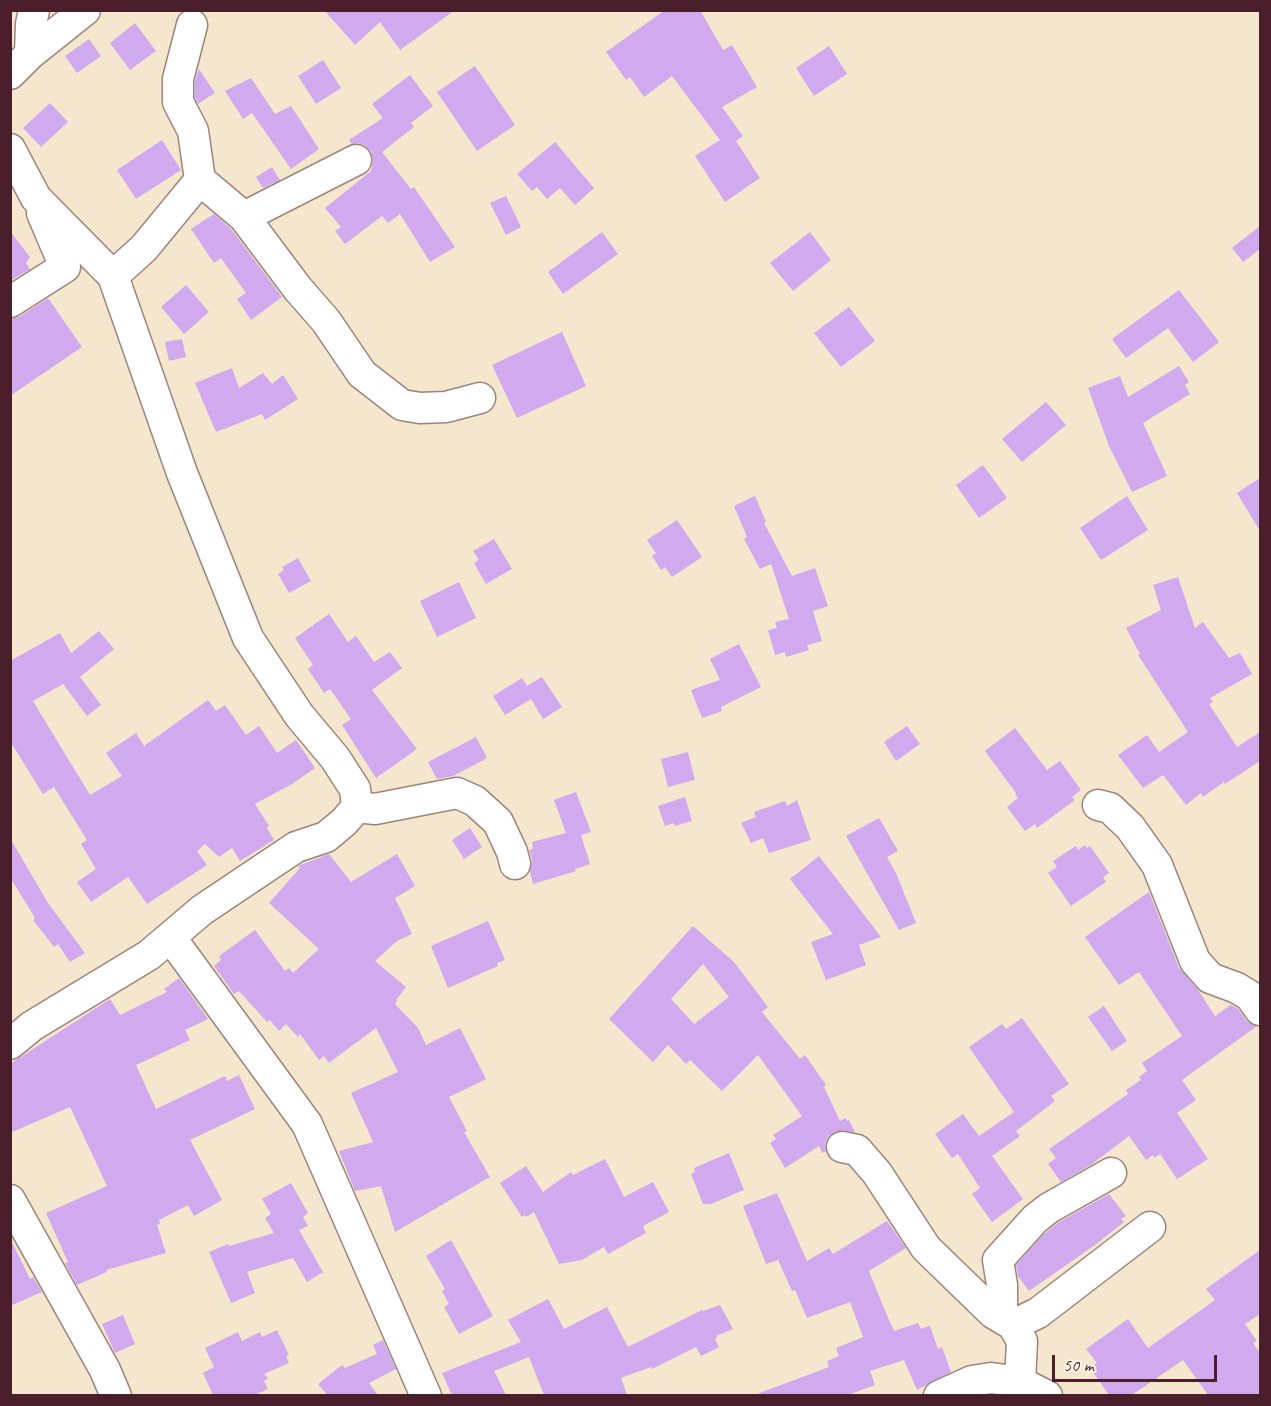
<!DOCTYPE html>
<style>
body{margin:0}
#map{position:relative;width:1271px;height:1406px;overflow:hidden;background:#f4e7cd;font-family:Caveat,sans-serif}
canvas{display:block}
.frame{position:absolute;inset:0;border:12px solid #4a1f2b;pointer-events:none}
.scale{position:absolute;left:1052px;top:1355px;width:165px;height:27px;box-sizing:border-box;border:3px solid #4a1f2b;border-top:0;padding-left:8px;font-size:18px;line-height:21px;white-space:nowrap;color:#4a1f2b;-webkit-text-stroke:4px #fcf5e5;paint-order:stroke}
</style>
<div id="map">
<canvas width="1271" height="1406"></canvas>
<div class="frame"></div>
<div class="scale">50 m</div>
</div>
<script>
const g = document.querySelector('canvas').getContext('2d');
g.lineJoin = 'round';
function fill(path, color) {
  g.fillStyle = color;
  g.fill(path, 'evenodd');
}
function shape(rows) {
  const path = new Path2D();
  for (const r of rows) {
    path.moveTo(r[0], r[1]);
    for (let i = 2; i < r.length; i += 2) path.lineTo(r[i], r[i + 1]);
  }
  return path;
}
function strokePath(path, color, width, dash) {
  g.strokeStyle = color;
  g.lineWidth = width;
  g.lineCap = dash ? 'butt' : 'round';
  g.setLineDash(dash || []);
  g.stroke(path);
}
const building = shape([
 [324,10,455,10,400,50,380,22,355,45],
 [665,10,700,10,723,50,732,45,757,87,722,107,743,136,736,141,760,178,725,202,695,156,720,140,672,76,644,97,630,77,626,80,606,52],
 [135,23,156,51,130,70,110,43],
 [89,39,101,56,77,73,65,56],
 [829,46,847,74,814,96,796,68],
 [323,60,341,88,316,104,298,76],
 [475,66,515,125,477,151,437,92],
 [199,69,215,93,198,104,195,98,195,81],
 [410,75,433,106,411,123,414,127,382,152,411,189,414,187,455,247,430,262,400,214,388,223,382,216,345,244,335,231,341,227,325,208,371,171,373,160,371,152,365,145,357,143,352,144,349,140,383,118,372,104],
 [251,78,275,114,291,106,319,149,291,169,252,113,243,119,225,91],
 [50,103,68,122,41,147,23,128],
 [162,140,181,170,136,199,117,170],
 [555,142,594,188,575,205,560,188,547,199,537,187,532,191,517,174],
 [272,167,280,180,263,188,256,177],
 [506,196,521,227,506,235,490,203],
 [214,214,231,229,282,297,251,320,237,299,246,293,221,258,214,263,191,229],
 [1260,226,1260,249,1243,262,1232,248],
 [10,231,30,257,26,263,30,269,10,281],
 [602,232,618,254,563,294,548,272],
 [810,232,831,260,793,291,770,263],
 [186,285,209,312,184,334,161,307],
 [1179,290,1219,342,1193,362,1168,328,1126,358,1112,339],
 [48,298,82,347,10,396,10,319,19,317],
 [849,307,875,341,841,367,814,333],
 [562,332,586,386,517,418,492,365],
 [182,339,186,357,169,361,165,342],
 [1179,366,1189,382,1185,385,1190,394,1143,423,1167,476,1132,492,1109,446,1088,388,1120,376,1128,397],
 [232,368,239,388,263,373,272,384,283,375,298,399,265,420,262,414,216,432,195,383],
 [1046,402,1066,425,1022,462,1002,439],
 [983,465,1007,498,979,518,956,485],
 [1260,478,1260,531,1237,493],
 [755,496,766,522,764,523,792,576,815,568,828,606,813,611,822,641,807,645,809,650,786,657,785,652,775,655,768,630,777,628,775,622,789,619,771,564,760,569,744,539,747,537,734,506],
 [1127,496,1148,530,1101,560,1080,528],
 [677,520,702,557,672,577,665,567,661,570,652,556,656,553,647,540],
 [494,539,512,569,486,584,474,563,479,560,473,551],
 [298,558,311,581,289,593,278,574,284,570,282,567],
 [1178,577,1195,628,1203,622,1229,658,1240,653,1252,674,1210,698,1213,702,1209,704,1237,747,1260,732,1260,761,1225,784,1224,782,1203,797,1201,793,1186,805,1163,775,1143,788,1118,755,1147,735,1159,752,1188,732,1138,655,1140,654,1126,628,1161,610,1153,585],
 [459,582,476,618,437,637,420,601],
 [329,614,348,642,356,636,374,662,390,652,402,668,372,690,417,749,376,778,342,725,351,719,330,689,324,693,308,669,313,665,295,638],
 [99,631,114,649,80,677,101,705,87,716,63,684,33,701,90,795,122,776,106,753,136,733,144,746,208,700,216,711,225,705,246,735,259,726,277,753,296,740,315,768,292,784,255,804,269,826,267,828,274,840,240,861,232,848,219,857,205,844,197,851,207,865,147,904,128,877,91,902,77,882,96,869,81,844,87,840,54,787,43,794,10,741,10,661,60,633,71,653],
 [739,644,761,687,721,707,722,711,702,718,691,690,720,680,710,659],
 [542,677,562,707,543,719,531,699,505,715,493,696,522,678,527,686],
 [907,726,920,744,896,761,884,742],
 [1015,728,1047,770,1060,761,1081,790,1072,797,1075,800,1037,828,1035,824,1025,831,1007,807,1018,798,1015,794,1016,793,985,751],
 [476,737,487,758,453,776,437,779,428,762],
 [688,752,695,780,668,787,661,759],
 [576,792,591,832,581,835,590,864,575,869,576,871,533,884,530,872,532,860,529,850,533,849,532,842,566,833,554,800],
 [685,797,692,821,675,826,674,823,665,826,658,806],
 [797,800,811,840,769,853,763,838,751,843,741,823,756,817,754,812,785,801,787,806],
 [879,818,898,851,887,857,896,873,916,923,899,930,846,836],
 [470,828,482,847,464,859,452,840],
 [10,838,48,903,85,953,70,962,58,944,54,947,33,920,35,918,10,877],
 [1085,845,1087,848,1090,846,1109,873,1103,877,1106,882,1071,906,1048,873,1057,867,1053,861,1076,846,1078,850],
 [329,854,351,882,397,854,415,886,395,898,412,934,397,941,375,961,406,987,396,1000,397,1001,395,1004,418,1028,426,1045,460,1028,486,1079,449,1097,467,1131,464,1132,490,1177,395,1232,381,1186,355,1191,339,1151,373,1142,351,1093,398,1072,376,1028,329,1063,324,1056,319,1060,300,1034,298,1037,286,1024,279,1031,270,1020,267,1022,239,991,234,994,214,966,221,960,219,956,255,930,285,971,289,968,293,973,319,949,269,903,300,868,298,866],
 [819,856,881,937,859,945,866,965,826,980,811,942,833,934,790,879],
 [1149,892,1179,968,1198,990,1215,1016,1231,1005,1238,1009,1246,1020,1257,1026,1182,1080,1196,1100,1177,1113,1208,1159,1177,1179,1160,1154,1154,1158,1153,1155,1146,1160,1129,1136,1092,1164,1061,1182,1048,1164,1056,1158,1049,1149,1128,1094,1126,1090,1141,1080,1139,1077,1147,1071,1142,1063,1182,1036,1139,972,1119,985,1085,937],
 [488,921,505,960,497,963,498,966,448,988,431,946],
 [693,926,734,962,768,1007,762,1012,800,1059,805,1055,826,1085,824,1087,840,1121,846,1118,847,1121,849,1120,855,1132,836,1131,829,1136,825,1143,826,1151,822,1153,819,1146,785,1168,770,1143,776,1139,773,1135,802,1116,758,1055,722,1091,690,1060,686,1064,668,1045,653,1062,609,1019],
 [703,964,729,997,694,1024,671,999],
 [179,978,208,1019,185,1030,190,1040,136,1065,156,1109,225,1076,227,1081,239,1075,255,1109,190,1140,222,1200,194,1216,188,1205,159,1220,160,1224,157,1225,166,1253,106,1270,107,1272,77,1285,65,1263,68,1262,46,1213,107,1186,70,1107,10,1133,10,1064,110,999,120,1015,167,992,164,989],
 [1104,1006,1127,1041,1112,1051,1088,1017],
 [1022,1018,1069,1084,1051,1096,1055,1101,1016,1131,1020,1136,992,1156,1023,1199,992,1222,972,1194,980,1188,958,1154,952,1158,935,1134,963,1114,979,1136,1014,1112,969,1047,1002,1024,1006,1029],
 [729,1153,744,1190,711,1204,703,1204,691,1174,695,1172,694,1168],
 [605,1159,624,1197,653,1182,669,1212,643,1226,646,1233,608,1254,604,1247,582,1260,559,1264,534,1212,526,1217,524,1215,522,1217,500,1183,526,1166,543,1192,571,1172,573,1175],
 [291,1183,308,1213,303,1217,308,1226,299,1230,323,1272,307,1282,293,1258,247,1272,255,1293,231,1303,209,1252,228,1244,229,1246,274,1233,265,1218,271,1214,262,1199],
 [777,1193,807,1261,829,1248,833,1254,887,1221,906,1248,869,1271,883,1306,894,1331,918,1323,921,1329,930,1326,938,1349,942,1347,951,1372,917,1390,904,1360,870,1371,875,1385,848,1395,757,1395,757,1394,829,1367,827,1361,839,1356,836,1348,863,1337,850,1302,807,1318,795,1290,792,1291,778,1260,766,1264,743,1206],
 [1109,1194,1126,1216,1121,1219,1124,1222,1095,1245,1029,1291,1018,1276,1016,1265,1043,1235,1059,1222],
 [10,1238,30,1279,33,1277,42,1292,10,1306],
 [451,1240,493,1316,459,1334,444,1307,449,1304,442,1291,445,1289,426,1256],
 [1260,1250,1260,1314,1245,1324,1257,1341,1253,1343,1260,1353,1260,1395,1208,1395,1183,1360,1132,1395,1109,1395,1090,1368,1097,1363,1086,1349,1128,1319,1148,1348,1215,1300,1206,1289],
 [548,1299,564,1329,607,1307,628,1347,702,1310,703,1311,720,1305,733,1329,716,1336,717,1338,715,1339,719,1347,701,1356,696,1347,652,1369,651,1367,621,1378,627,1395,544,1395,529,1357,494,1371,506,1395,452,1395,442,1373,521,1342,508,1320],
 [123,1315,135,1344,115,1353,102,1324],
 [277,1330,289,1355,286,1356,289,1363,264,1374,268,1378,264,1381,268,1389,254,1395,213,1395,203,1373,214,1367,205,1348,238,1332,242,1341,260,1332,262,1337],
 [383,1340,396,1369,369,1383,378,1395,327,1395,318,1384,342,1365,345,1368,377,1354,373,1345]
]);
const minor = shape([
 [30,54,31,24,34,10],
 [10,74,30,54,85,10],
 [10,149,36,198,113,276,182,473,248,638,299,715,335,758,355,789,357,807,344,822,326,837,296,847,202,910,149,955,32,1026,10,1044],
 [200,180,244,217,298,289,326,321,362,374,384,391,402,405,420,408,446,407,480,398],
 [244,217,356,160],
 [113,276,144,248,200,180,193,131,178,102,178,79,192,25],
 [10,302,65,267,42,213],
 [1098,805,1110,808,1130,827,1157,865,1195,961,1210,978,1237,988,1250,996,1260,1010],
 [357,807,375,809,457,793,475,801,498,822,512,852,515,864],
 [171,938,307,1124,426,1396],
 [842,1147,857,1150,877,1173,926,1248,993,1313,1013,1325,1022,1341,1020,1382],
 [10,1200,105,1370,116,1396],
 [1002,1318,1002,1285,998,1260,1035,1219,1049,1208,1111,1173],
 [1013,1325,1038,1313,1150,1227],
 [939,1396,972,1381,991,1378,1020,1382,1047,1396]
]);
fill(building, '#d0a9ef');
strokePath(minor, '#9f837c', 33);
strokePath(minor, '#fff', 30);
</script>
